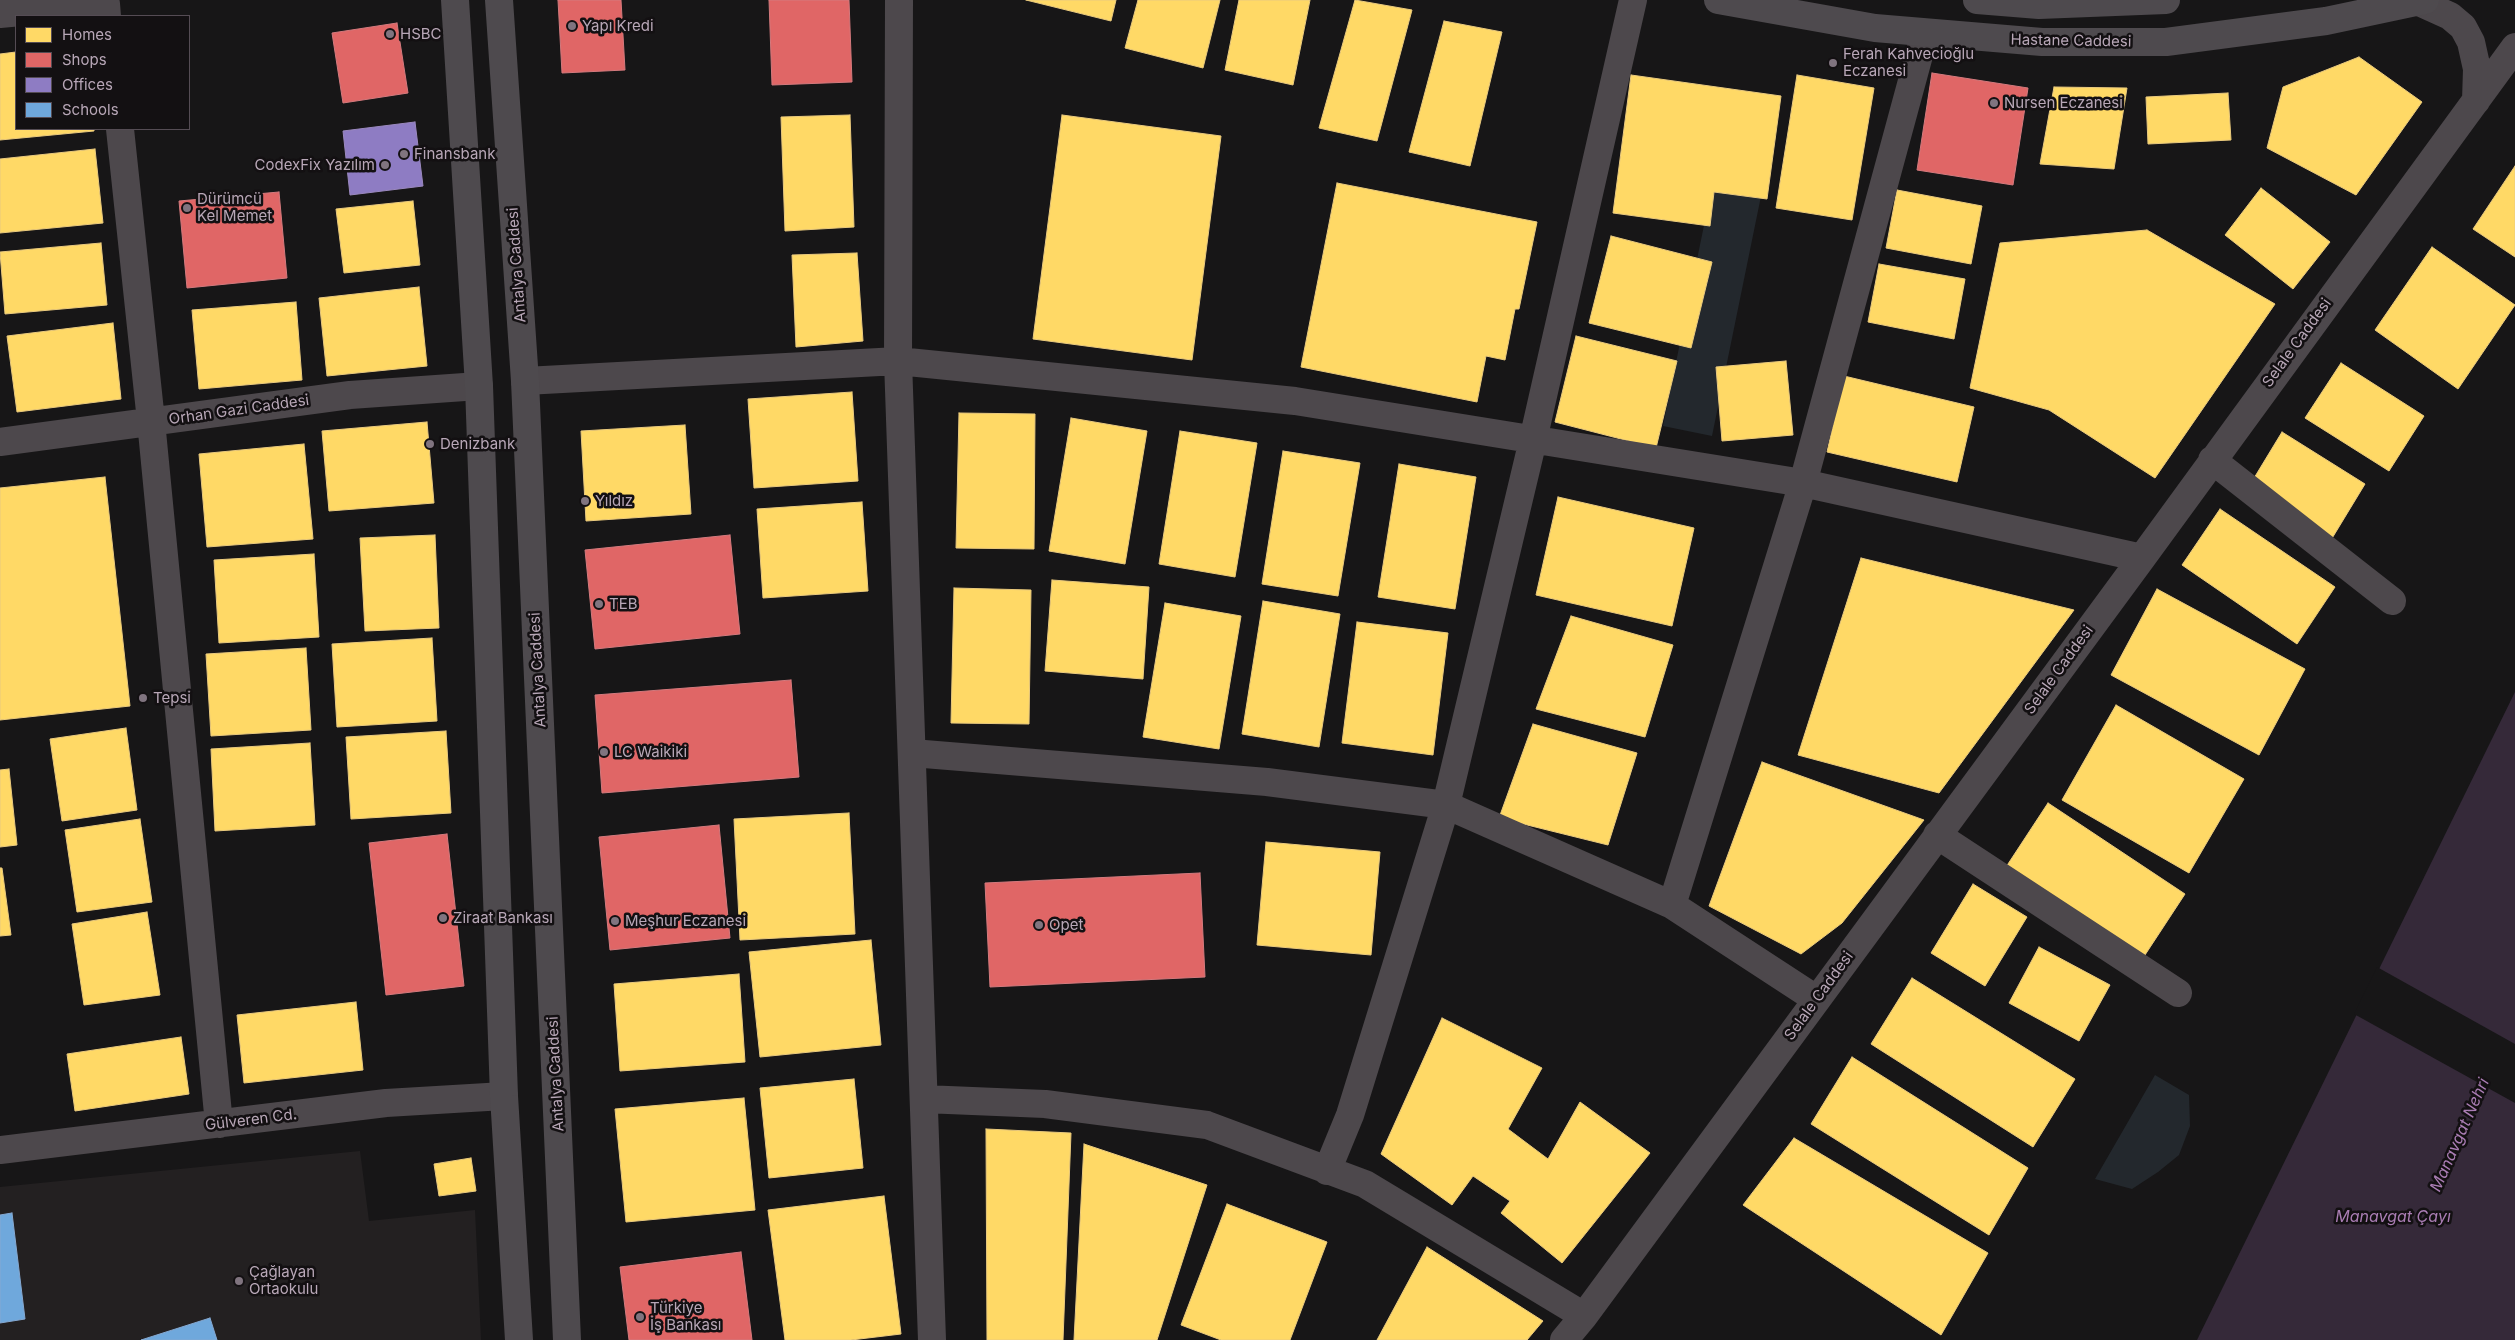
<!DOCTYPE html>
<meta charset="utf-8">
<style>
body{margin:0}
#map{position:relative;width:2515px;height:1340px;overflow:hidden;background:#171617;font-family:Inter,sans-serif}
canvas{display:block}
.legend{position:absolute;left:15px;top:15px;width:175px;height:115px;box-sizing:border-box;background:#131012;border:1px solid #554c54;margin:0;padding:6px 9px;list-style:none;font-size:15px;color:#b8a7b7}
.legend li{display:flex;align-items:center;gap:10px;height:25px}
.legend b{width:25px;border:1px solid #554c54}
</style>
<div id="map">
<canvas width="2515" height="1340"></canvas>
<ul class="legend">
<li><b style="height:14px;background:#ffd966"></b>Homes</li>
<li><b style="height:14px;background:#e06666"></b>Shops</li>
<li><b style="height:14px;background:#8e7cc3"></b>Offices</li>
<li><b style="height:14px;background:#6fa8dc"></b>Schools</li>
</ul>
</div>
<script>
const g = document.querySelector('canvas').getContext('2d');
g.lineJoin = 'round';
function fill(path, color) {
  g.fillStyle = color;
  g.fill(path, 'evenodd');
}
function shape(rows) {
  const path = new Path2D();
  for (const r of rows) {
    path.moveTo(r[0], r[1]);
    for (let i = 2; i < r.length; i += 2) path.lineTo(r[i], r[i + 1]);
  }
  return path;
}
function strokePath(path, color, width, dash) {
  g.strokeStyle = color;
  g.lineWidth = width;
  g.lineCap = dash ? 'butt' : 'round';
  g.setLineDash(dash || []);
  g.stroke(path);
}
function label(font, color, halo, rows, align = 'center') {
  g.font = font + ' Inter,sans-serif';
  g.lineWidth = 5;
  g.setLineDash([]);
  g.textBaseline = 'middle';
  g.strokeStyle = halo;
  g.fillStyle = color;
  for (const [text, x, y, turn = 0] of rows) {
    g.save();
    g.translate(x, y);
    g.rotate((+turn || 0) * Math.PI / 180);
    g.textAlign = isNaN(turn) ? turn : align;
    if (halo) g.strokeText(text, 0, 0);
    g.fillText(text, 0, 0);
    g.restore();
  }
}
const built = shape([
 [360,1151,369,1221,475,1210,481,1340,0,1340,0,1187]
]);
const green = shape([
 [1720,147,1769,157,1712,436,1663,426],
 [2155,1075,2189,1095,2190,1126,2179,1155,2158,1172,2132,1189,2095,1179]
]);
const water = shape([
 [2515,692,2515,1340,2197,1340]
]);
const pier = shape([
 [2377,967,2515,1044,2515,1103,2354,1014]
]);
const homes = shape([
 [1026,0,1116,0,1111,21,1026,0],
 [1138,0,1220,0,1203,68,1125,48,1138,0],
 [1239,0,1310,0,1293,85,1225,70,1239,0],
 [1355,0,1412,10,1377,141,1319,128,1355,0],
 [1444,21,1502,32,1470,166,1409,152,1444,21],
 [16,52,16,129,94,129,94,131,0,140,0,54,16,52],
 [2359,57,2422,102,2356,195,2267,148,2283,87,2359,57],
 [1631,75,1781,96,1767,199,1714,192,1710,226,1613,213,1631,75],
 [1797,75,1874,88,1852,220,1776,208,1797,75],
 [2054,87,2127,88,2114,169,2040,164,2054,87],
 [2228,93,2231,140,2148,144,2146,97,2228,93],
 [850,115,854,227,785,231,781,117,850,115],
 [1062,115,1221,136,1192,360,1033,339,1062,115],
 [95,149,103,223,0,233,0,159,95,149],
 [2515,166,2515,257,2473,229,2515,166],
 [1337,183,1537,222,1519,309,1515,309,1505,360,1486,356,1477,402,1301,367,1337,183],
 [2261,188,2330,242,2293,289,2225,235,2261,188],
 [1897,190,1982,206,1971,264,1886,248,1897,190],
 [413,201,420,265,344,273,336,209,413,201],
 [2147,230,2275,304,2155,478,2049,410,1970,388,2000,243,2147,230],
 [1611,236,1712,262,1691,348,1589,323,1611,236],
 [101,243,107,305,5,314,0,252,101,243],
 [2432,247,2515,305,2458,389,2375,330,2432,247],
 [857,253,863,341,796,347,792,255,857,253],
 [1879,264,1965,279,1954,339,1868,322,1879,264],
 [419,287,427,366,327,376,319,298,419,287],
 [296,302,302,380,199,389,192,310,296,302],
 [113,323,121,399,17,412,7,336,113,323],
 [1576,336,1677,361,1656,448,1555,422,1576,336],
 [1786,361,1793,435,1722,441,1716,367,1786,361],
 [2341,363,2424,416,2389,471,2305,418,2341,363],
 [1844,376,1974,407,1957,482,1827,452,1844,376],
 [852,392,858,481,754,488,748,399,852,392],
 [959,413,1035,414,1034,549,956,548,959,413],
 [1071,418,1147,431,1125,564,1049,551,1071,418],
 [427,422,434,503,329,511,322,431,427,422],
 [685,425,691,514,586,521,581,431,685,425],
 [1180,431,1257,443,1235,577,1159,564,1180,431],
 [2282,432,2365,484,2331,540,2248,488,2282,432],
 [304,444,313,539,207,547,199,454,304,444],
 [1283,451,1360,463,1338,596,1262,584,1283,451],
 [1399,464,1476,477,1455,609,1378,597,1399,464],
 [105,477,130,706,0,720,0,488,105,477],
 [1558,497,1694,528,1672,626,1536,595,1558,497],
 [862,502,868,591,763,598,757,509,862,502],
 [2220,509,2335,587,2297,644,2182,565,2220,509],
 [435,535,439,628,365,631,360,538,435,535],
 [314,554,319,637,219,643,214,560,314,554],
 [1861,558,2074,610,1939,793,1798,755,1861,558],
 [1052,580,1149,587,1143,679,1045,671,1052,580],
 [954,588,1031,590,1029,724,951,723,954,588],
 [2157,589,2305,669,2259,755,2111,675,2157,589],
 [1263,601,1340,614,1319,747,1242,734,1263,601],
 [1165,603,1241,616,1219,749,1143,737,1165,603],
 [1571,616,1673,645,1645,737,1536,709,1571,616],
 [1357,622,1448,633,1433,755,1342,743,1357,622],
 [432,638,437,721,337,727,332,644,432,638],
 [306,648,311,730,211,736,206,654,306,648],
 [2116,705,2244,779,2189,873,2062,800,2116,705],
 [1533,724,1637,753,1608,845,1499,818,1533,724],
 [126,728,137,810,62,821,50,739,126,728],
 [446,731,451,813,351,819,346,737,446,731],
 [310,743,315,825,215,831,211,749,310,743],
 [1762,762,1924,820,1842,923,1801,954,1709,906,1762,762],
 [9,769,17,845,0,847,0,770,9,769],
 [2048,803,2185,894,2143,958,2006,867,2048,803],
 [849,813,855,934,740,940,734,819,849,813],
 [140,819,152,902,77,912,65,830,140,819],
 [1266,842,1380,852,1371,955,1257,945,1266,842],
 [0,868,2,868,11,935,0,936,0,868],
 [1973,884,2027,917,1985,986,1931,953,1973,884],
 [147,912,160,995,84,1005,72,924,147,912],
 [871,940,881,1045,760,1057,749,952,871,940],
 [2039,947,2110,985,2079,1041,2009,1003,2039,947],
 [739,974,745,1062,620,1071,614,984,739,974],
 [1912,978,2075,1079,2033,1147,1871,1044,1912,978],
 [356,1002,363,1070,244,1083,237,1015,356,1002],
 [1442,1018,1542,1068,1508,1129,1548,1159,1580,1102,1650,1153,1562,1263,1501,1213,1510,1201,1473,1176,1452,1205,1381,1154,1442,1018],
 [181,1037,189,1094,75,1111,67,1054,181,1037],
 [1852,1057,2028,1168,1989,1235,1811,1124,1852,1057],
 [854,1079,863,1168,769,1178,760,1088,854,1079],
 [744,1098,755,1210,626,1222,615,1109,744,1098],
 [986,1129,1071,1133,1063,1340,987,1340,986,1129],
 [1794,1138,1988,1253,1941,1335,1743,1205,1794,1138],
 [1084,1144,1207,1185,1157,1340,1074,1340,1084,1144],
 [471,1158,476,1191,439,1196,434,1164,471,1158],
 [884,1196,901,1334,851,1340,785,1340,768,1210,884,1196],
 [1227,1204,1327,1242,1290,1340,1221,1340,1181,1325,1227,1204],
 [1427,1247,1543,1321,1527,1340,1377,1340,1427,1247]
]);
const shops = shape([
 [558,0,621,0,625,70,562,73,558,0],
 [769,0,849,0,852,82,772,85,769,0],
 [397,23,408,93,343,103,332,33,397,23],
 [1932,73,2028,88,2013,185,1917,170,1932,73],
 [279,192,287,278,187,288,179,201,279,192],
 [730,535,740,634,595,649,585,550,730,535],
 [791,680,799,777,602,793,595,695,791,680],
 [719,825,730,938,610,950,599,837,719,825],
 [447,834,464,986,386,995,369,843,447,834],
 [1200,873,1205,977,990,987,985,883,1200,873],
 [741,1252,752,1340,629,1340,620,1267,741,1252]
]);
const offices = shape([
 [415,122,423,186,350,195,343,131,415,122]
]);
const schools = shape([
 [12,1213,25,1319,0,1323,0,1215,12,1213],
 [210,1318,217,1340,141,1340,210,1318]
]);
const minor = shape([
 [899,0,898,361,932,1340],
 [2419,2,2450,16,2463,27,2471,42,2477,69,2476,101],
 [0,14,106,4,107,16],
 [120,129,151,421,219,1124],
 [525,381,898,361,1295,401,1803,483,2142,558],
 [0,442,350,395,479,386],
 [2212,460,2392,601],
 [912,753,1267,782,1446,805,1672,905,1816,999],
 [1937,835,2178,993],
 [1672,905,1803,483,1925,33],
 [924,1099,1045,1104,1207,1125,1365,1184,1584,1316],
 [0,1150,386,1103,504,1096],
 [1327,1171,1350,1115,1446,805,1533,440,1633,0],
 [1564,1340,1584,1316,2142,558,2515,47]
]);
const major = shape([
 [455,0,479,386,504,1096,519,1340],
 [499,0,525,381,567,1340],
 [1718,0,1875,28,2042,42,2166,42,2326,21,2425,0],
 [1977,0,2039,5,2166,0]
]);
const markers = [
 [572,26,5,"#80747f"],
 [390,34,5,"#80747f"],
 [1833,63,5,"#80747f"],
 [1994,103,5,"#80747f"],
 [404,154,5,"#80747f"],
 [385,165,5,"#80747f"],
 [187,208,5,"#80747f"],
 [430,444,5,"#80747f"],
 [585,501,5,"#80747f"],
 [599,604,5,"#80747f"],
 [143,698,5,"#80747f"],
 [604,752,5,"#80747f"],
 [443,918,5,"#80747f"],
 [615,921,5,"#80747f"],
 [1039,925,5,"#80747f"],
 [239,1281,5,"#80747f"],
 [640,1317,5,"#80747f"]
];
const poiNames = [
 ["Yapı Kredi",582,26],
 ["HSBC",400,34],
 ["Ferah Kahvecioğlu",1843,54],
 ["Eczanesi",1843,71],
 ["Nursen Eczanesi",2004,103],
 ["Finansbank",414,154],
 ["CodexFix Yazılım",375,165,"right"],
 ["Dürümcü",197,199],
 ["Kel Memet",197,216],
 ["Denizbank",440,444],
 ["Yıldız",595,501],
 ["TEB",609,604],
 ["Tepsi",153,698],
 ["LC Waikiki",614,752],
 ["Ziraat Bankası",453,918],
 ["Meşhur Eczanesi",625,921],
 ["Opet",1049,925],
 ["Çağlayan",249,1272],
 ["Ortaokulu",249,1289],
 ["Türkiye",650,1308],
 ["İş Bankası",650,1325]
];
const streetNames = [
 ["Hastane Caddesi",2071,41,1],
 ["Antalya Caddesi",517,265,-94],
 ["Selale Caddesi",2297,343,-54],
 ["Orhan Gazi Caddesi",239,410,-8],
 ["Antalya Caddesi",538,670,-93],
 ["Selale Caddesi",2059,670,-54],
 ["Selale Caddesi",1819,996,-54],
 ["Antalya Caddesi",556,1074,-93],
 ["Gülveren Cd.",251,1120,-7]
];
const waterNames = [
 ["Manavgat Nehri",2460,1135,-66],
 ["Manavgat Çayı",2393,1217]
];
fill(built, '#232021');
fill(green, '#23282d');
fill(water, '#352939');
fill(pier, '#171617');
fill(homes, '#ffd966');
strokePath(homes, '#eaca7e', 1);
fill(shops, '#e06666');
strokePath(shops, '#d47a7e', 1);
fill(offices, '#8e7cc3');
strokePath(offices, '#9b89bf', 1);
fill(schools, '#6fa8dc');
strokePath(schools, '#85a8d1', 1);
strokePath(minor, '#4d484c', 28);
strokePath(major, '#4e4a4e', 28);
for (const [x, y, r, color] of markers) {
  const dot = new Path2D();
  dot.arc(x, y, r, 0, 2 * Math.PI);
  g.fillStyle = color;
  g.fill(dot);
  strokePath(dot, '#131012', 2);
}
label('15px', '#b8a7b7', '#131012', poiNames, 'left');
label('15px', '#b8a7b7', '#131012', streetNames);
label('italic 16px', '#aa7db4', '#131012', waterNames);
</script>
